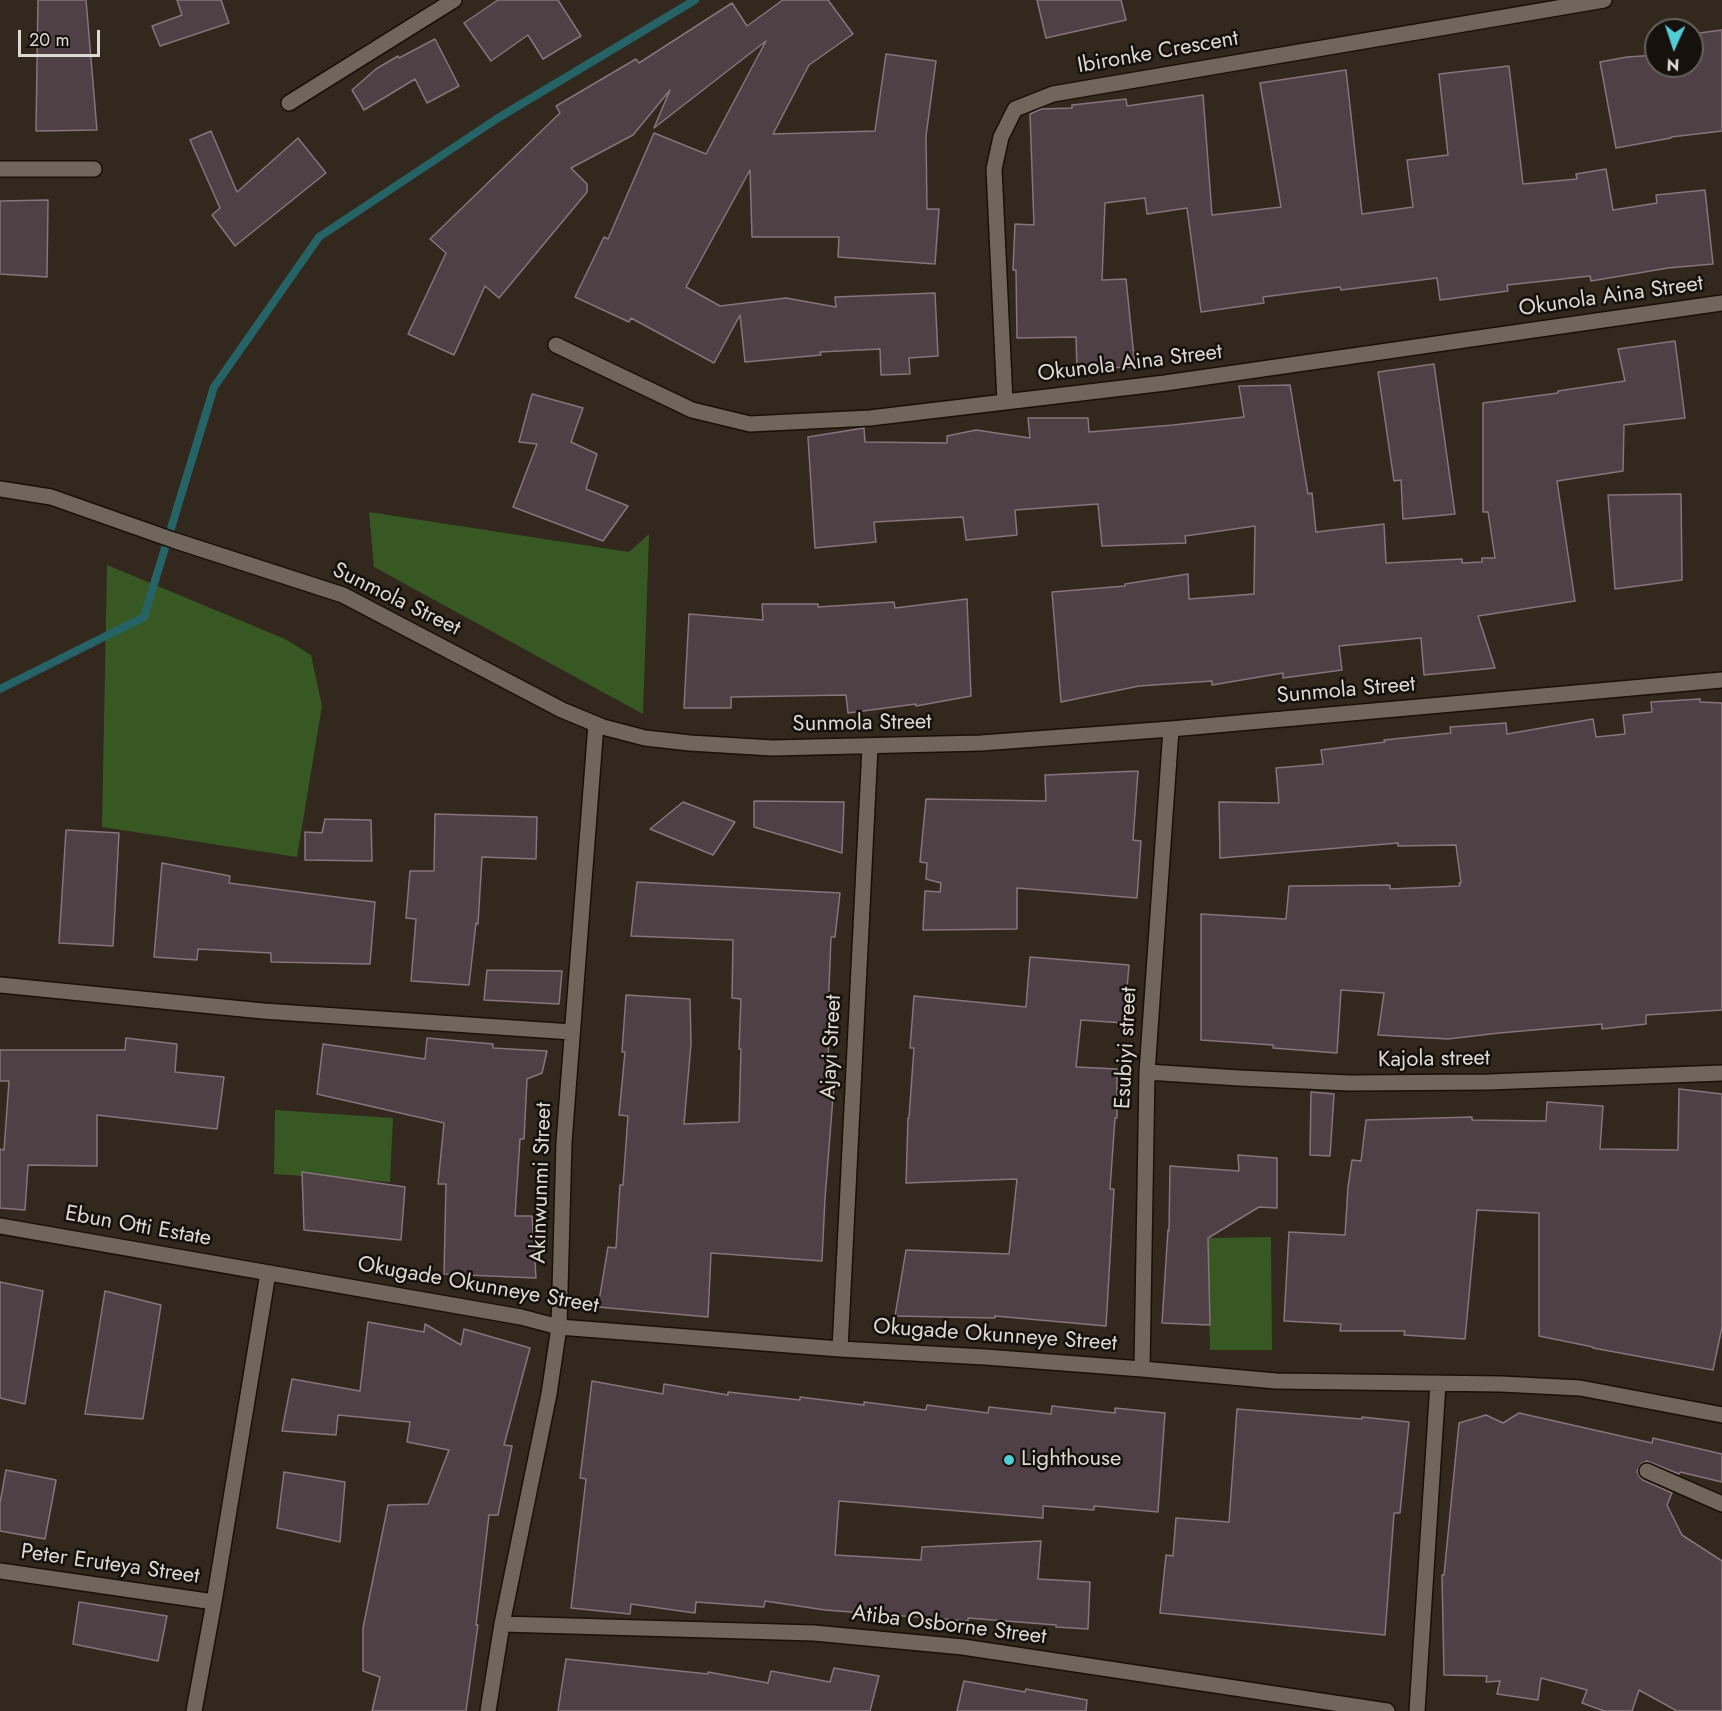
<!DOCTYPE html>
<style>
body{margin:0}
#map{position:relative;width:1722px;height:1711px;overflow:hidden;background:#32281e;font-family:Jost,sans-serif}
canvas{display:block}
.north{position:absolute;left:1644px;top:18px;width:60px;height:60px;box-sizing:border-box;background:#16110d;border:2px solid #66615c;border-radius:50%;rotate:183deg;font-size:16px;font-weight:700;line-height:24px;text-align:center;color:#dfd9d3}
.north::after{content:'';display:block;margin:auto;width:21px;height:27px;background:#52ccd5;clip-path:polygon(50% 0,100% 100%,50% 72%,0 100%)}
.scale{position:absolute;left:18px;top:30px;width:82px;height:27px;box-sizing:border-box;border:3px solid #dfd9d3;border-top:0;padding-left:8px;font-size:18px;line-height:21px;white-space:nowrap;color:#dfd9d3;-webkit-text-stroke:4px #16110d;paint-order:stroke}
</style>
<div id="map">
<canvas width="1722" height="1711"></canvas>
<div class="north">N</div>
<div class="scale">20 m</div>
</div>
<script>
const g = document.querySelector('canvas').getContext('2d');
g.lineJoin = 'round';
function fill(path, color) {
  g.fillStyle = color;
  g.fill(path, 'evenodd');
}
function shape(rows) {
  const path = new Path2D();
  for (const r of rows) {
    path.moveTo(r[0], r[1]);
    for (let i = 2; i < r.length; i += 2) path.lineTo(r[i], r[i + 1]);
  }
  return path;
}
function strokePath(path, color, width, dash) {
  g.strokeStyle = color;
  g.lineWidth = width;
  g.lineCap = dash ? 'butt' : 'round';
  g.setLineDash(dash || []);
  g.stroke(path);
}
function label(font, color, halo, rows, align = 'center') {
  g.font = font + ' Jost,sans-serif';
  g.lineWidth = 5;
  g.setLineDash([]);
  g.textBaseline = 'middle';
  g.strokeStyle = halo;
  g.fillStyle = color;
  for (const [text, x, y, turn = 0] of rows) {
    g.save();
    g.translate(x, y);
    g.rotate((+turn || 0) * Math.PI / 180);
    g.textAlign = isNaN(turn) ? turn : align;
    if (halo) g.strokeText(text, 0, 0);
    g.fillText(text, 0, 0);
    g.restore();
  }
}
const green = shape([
 [369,512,629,552,649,534,643,714,374,567],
 [107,565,285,639,311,655,322,706,297,857,102,827],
 [275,1110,393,1118,390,1182,274,1174],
 [1271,1237,1272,1350,1210,1350,1208,1238]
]);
const stream = shape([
 [0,689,144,617,214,387,319,237,498,118,695,0]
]);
const building = shape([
 [38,0,86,0,97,130,36,131,38,0],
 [177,0,221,0,229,23,160,46,152,26,182,15,177,0],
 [498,0,558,0,581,36,543,59,528,35,491,61,464,23,498,0],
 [783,0,828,0,853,34,809,65,773,134,875,131,886,54,936,61,926,136,927,209,939,209,935,264,838,257,839,237,752,237,750,170,686,287,720,306,786,298,836,307,835,297,935,293,938,356,909,358,910,374,881,375,880,349,820,352,821,355,745,362,740,315,714,363,631,318,629,322,575,297,604,237,608,239,654,133,706,154,766,41,654,128,670,90,633,135,571,168,587,184,587,192,499,298,485,286,454,355,408,334,446,253,430,239,560,113,556,106,636,59,639,63,732,3,747,26,783,0],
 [1037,0,1121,0,1126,20,1046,38,1037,0],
 [1722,30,1722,131,1671,137,1671,138,1616,148,1600,62,1627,57,1656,55,1656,66,1692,66,1692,34,1722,30],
 [435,39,459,86,427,103,415,79,364,110,352,90,376,69,398,56,399,58,435,39],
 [1509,66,1523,184,1577,179,1576,174,1606,169,1613,210,1657,203,1656,195,1705,190,1713,264,1668,268,1591,281,1590,276,1507,285,1508,291,1440,300,1437,278,1341,290,1340,287,1263,297,1264,303,1201,312,1187,208,1147,214,1145,198,1105,203,1102,280,1126,279,1135,367,1077,369,1076,337,1017,338,1016,270,1013,270,1015,224,1034,225,1030,114,1041,109,1072,108,1072,105,1126,99,1127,106,1203,95,1212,215,1281,207,1260,83,1346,70,1362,214,1413,207,1407,160,1448,155,1439,74,1509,66],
 [211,131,237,192,298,138,326,173,235,246,212,215,220,208,190,140,211,131],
 [48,200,47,277,0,274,0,201,48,200],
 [1675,341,1685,418,1624,425,1623,471,1557,481,1575,601,1478,616,1495,668,1424,675,1421,638,1339,646,1342,670,1283,678,1283,673,1212,685,1212,681,1139,686,1061,702,1052,592,1125,586,1125,584,1188,574,1189,599,1254,594,1255,526,1185,536,1186,543,1102,546,1098,504,1015,510,1017,535,966,540,963,517,874,522,876,542,815,548,808,437,864,428,865,442,947,443,947,436,976,430,1030,438,1028,418,1088,418,1089,432,1173,425,1244,417,1239,386,1290,385,1308,494,1312,493,1316,532,1384,524,1386,563,1462,559,1462,563,1482,562,1482,558,1495,558,1488,512,1483,512,1483,403,1558,393,1558,391,1625,381,1618,349,1675,341],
 [1434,364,1455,514,1403,519,1401,480,1394,481,1378,372,1434,364],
 [532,394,583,408,571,442,597,454,586,489,628,506,603,541,513,507,537,444,519,442,532,394],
 [1681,494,1682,580,1615,589,1608,495,1681,494],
 [967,599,971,696,916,706,916,704,848,713,846,695,731,697,731,708,684,708,689,614,763,620,762,604,818,604,818,607,894,602,895,608,967,599],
 [1700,699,1700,702,1722,703,1722,1010,1646,1015,1646,1024,1602,1029,1602,1024,1499,1033,1448,1039,1378,1035,1384,993,1341,990,1337,1053,1273,1048,1273,1045,1201,1040,1201,914,1286,919,1289,886,1390,885,1390,889,1460,886,1459,883,1461,883,1456,845,1398,846,1398,843,1220,858,1219,802,1279,803,1276,768,1323,764,1321,750,1385,742,1384,740,1451,733,1450,727,1506,723,1507,734,1593,719,1596,737,1625,734,1623,715,1652,712,1651,702,1700,699],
 [1138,771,1133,840,1141,841,1137,898,1017,888,1017,929,923,930,925,891,940,892,941,883,926,879,927,863,920,862,926,799,1046,801,1045,775,1138,771],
 [754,801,844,802,842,853,754,827,754,801],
 [683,802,735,822,713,855,650,829,683,802],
 [435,814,537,817,536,859,482,857,478,924,476,923,469,985,411,981,416,919,406,918,410,871,434,871,435,814],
 [325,819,371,820,372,861,305,860,305,832,322,833,325,819],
 [66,830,119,833,113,946,59,943,66,830],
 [162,863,230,876,229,883,375,902,370,964,271,962,271,953,198,949,197,960,154,957,162,863],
 [637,882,840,893,835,937,831,937,828,1013,829,1013,828,1072,835,1072,825,1198,822,1261,711,1253,708,1317,598,1307,608,1247,616,1248,620,1185,623,1185,628,1116,619,1115,625,1052,622,1052,626,995,690,999,691,1044,684,1124,739,1122,741,1049,739,1049,741,999,732,998,733,940,631,936,637,882],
 [1030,957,1129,965,1124,1023,1081,1020,1076,1067,1117,1069,1117,1118,1115,1118,1110,1189,1114,1189,1106,1326,995,1316,995,1318,895,1316,906,1250,1009,1254,1017,1179,906,1183,908,1118,909,1118,914,1048,910,1048,914,996,1026,1007,1030,957],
 [487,970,562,971,559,1004,484,1000,487,970],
 [126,1038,177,1044,175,1072,224,1077,217,1129,97,1115,97,1166,28,1165,25,1210,0,1208,0,1149,4,1150,9,1081,0,1081,0,1050,125,1050,126,1038],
 [427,1038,493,1044,493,1048,547,1051,542,1073,527,1079,524,1139,520,1139,515,1216,532,1216,536,1278,444,1274,446,1184,438,1184,444,1123,317,1094,323,1044,425,1059,427,1038],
 [1679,1089,1722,1094,1722,1327,1713,1370,1593,1348,1593,1347,1539,1336,1539,1213,1477,1210,1465,1339,1404,1335,1405,1331,1340,1331,1341,1324,1284,1321,1289,1232,1345,1235,1348,1187,1352,1160,1361,1161,1366,1120,1472,1117,1472,1120,1546,1121,1547,1102,1603,1106,1600,1149,1678,1150,1679,1089],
 [1311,1092,1334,1094,1330,1156,1310,1155,1311,1092],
 [1238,1155,1277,1158,1277,1208,1259,1207,1208,1238,1210,1325,1162,1323,1168,1230,1169,1231,1170,1166,1239,1171,1238,1155],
 [302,1172,405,1187,401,1240,304,1230,302,1172],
 [0,1282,43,1291,25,1404,0,1398,0,1282],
 [105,1291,161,1305,143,1419,85,1414,105,1291],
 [368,1322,424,1332,425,1324,461,1345,464,1329,530,1348,504,1445,512,1446,498,1515,489,1515,476,1625,478,1625,466,1711,372,1711,380,1677,363,1671,363,1628,388,1505,428,1504,449,1450,407,1442,410,1422,338,1415,336,1435,282,1431,292,1379,360,1391,368,1322],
 [592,1381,663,1394,664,1384,728,1395,728,1392,800,1400,800,1397,864,1405,864,1402,926,1410,927,1405,988,1413,989,1407,1051,1414,1052,1406,1115,1413,1115,1408,1165,1413,1158,1512,1094,1506,1094,1510,1043,1506,1043,1518,839,1501,835,1555,921,1560,922,1547,1041,1541,1038,1579,1090,1582,1088,1629,1056,1627,1056,1625,968,1618,968,1621,825,1610,765,1601,764,1607,696,1602,695,1613,631,1604,630,1614,571,1608,586,1479,580,1478,592,1381],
 [1237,1409,1362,1419,1362,1417,1409,1422,1400,1513,1394,1513,1385,1635,1160,1613,1166,1555,1173,1556,1176,1518,1229,1522,1237,1409],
 [1519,1413,1652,1443,1653,1438,1722,1454,1722,1482,1680,1472,1679,1474,1647,1461,1641,1464,1637,1471,1639,1476,1643,1480,1672,1493,1667,1505,1682,1535,1722,1561,1722,1711,1677,1711,1639,1690,1632,1711,1604,1711,1582,1703,1587,1690,1541,1678,1538,1700,1497,1694,1500,1681,1486,1682,1487,1676,1444,1675,1442,1575,1444,1575,1459,1423,1486,1415,1503,1423,1519,1413],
 [6,1470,56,1480,45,1539,0,1531,0,1503,6,1470],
 [284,1472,345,1482,340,1542,277,1528,284,1472],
 [79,1602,167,1616,158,1661,73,1644,79,1602],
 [566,1659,708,1674,708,1672,768,1683,771,1671,830,1682,834,1668,879,1676,870,1711,558,1711,566,1659],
 [964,1681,1025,1692,1026,1689,1087,1700,1086,1711,957,1711,964,1681]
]);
const minor = shape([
 [289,103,454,0],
 [0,169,94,169],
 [556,345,692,410,750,424,870,418,1165,383,1722,303],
 [1005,402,994,169,1001,137,1015,109,1053,94,1604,0],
 [0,489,51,497,173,540,343,595,562,710,603,727,645,738,690,743,772,748,981,743,1171,729,1722,680],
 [0,985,263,1011,572,1032],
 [1147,1072,1239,1078,1349,1083,1489,1082,1722,1073],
 [0,1226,521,1317,559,1327,840,1349,985,1357,1142,1369,1276,1381,1501,1384,1580,1388,1722,1415],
 [840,1349,870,747],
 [1142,1369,1147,1072,1171,729],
 [1647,1471,1722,1504],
 [0,1571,214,1602],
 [502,1624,814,1633,963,1647,1387,1711],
 [194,1711,214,1602,268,1273],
 [488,1711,502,1624,549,1394,559,1327,564,1142,596,724],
 [1417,1711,1438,1383]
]);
const markers = [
 [1009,1460,6,"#52ccd5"]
];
const streetNames = [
 ["Ibironke Crescent",1158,53,-10],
 ["Okunola Aina Street",1611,297,-8],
 ["Okunola Aina Street",1130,364,-7],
 ["Sunmola Street",396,600,26],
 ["Sunmola Street",1346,691,-5],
 ["Sunmola Street",862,724,-1],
 ["Ajayi Street",832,1047,-87],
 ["Esubiyi street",1127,1048,-87],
 ["Kajola street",1434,1060,-1],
 ["Akinwunmi Street",542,1183,-88],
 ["Ebun Otti Estate",138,1227,10],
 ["Okugade Okunneye Street",478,1286,10],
 ["Okugade Okunneye Street",995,1336,4],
 ["Peter Eruteya Street",110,1565,8],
 ["Atiba Osborne Street",949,1626,7]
];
const poiNames = [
 ["Lighthouse",1021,1460]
];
fill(green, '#375823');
strokePath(stream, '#266367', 8);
fill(building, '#4e4045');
strokePath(building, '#86757c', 1.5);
strokePath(minor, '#191008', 18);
strokePath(minor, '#71665b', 15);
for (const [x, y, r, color] of markers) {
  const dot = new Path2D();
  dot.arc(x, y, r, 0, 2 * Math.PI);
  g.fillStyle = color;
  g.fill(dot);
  strokePath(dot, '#16110d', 2);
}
label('22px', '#dfd9d3', '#16110d', streetNames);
label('22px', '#dfd9d3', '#16110d', poiNames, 'left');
</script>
